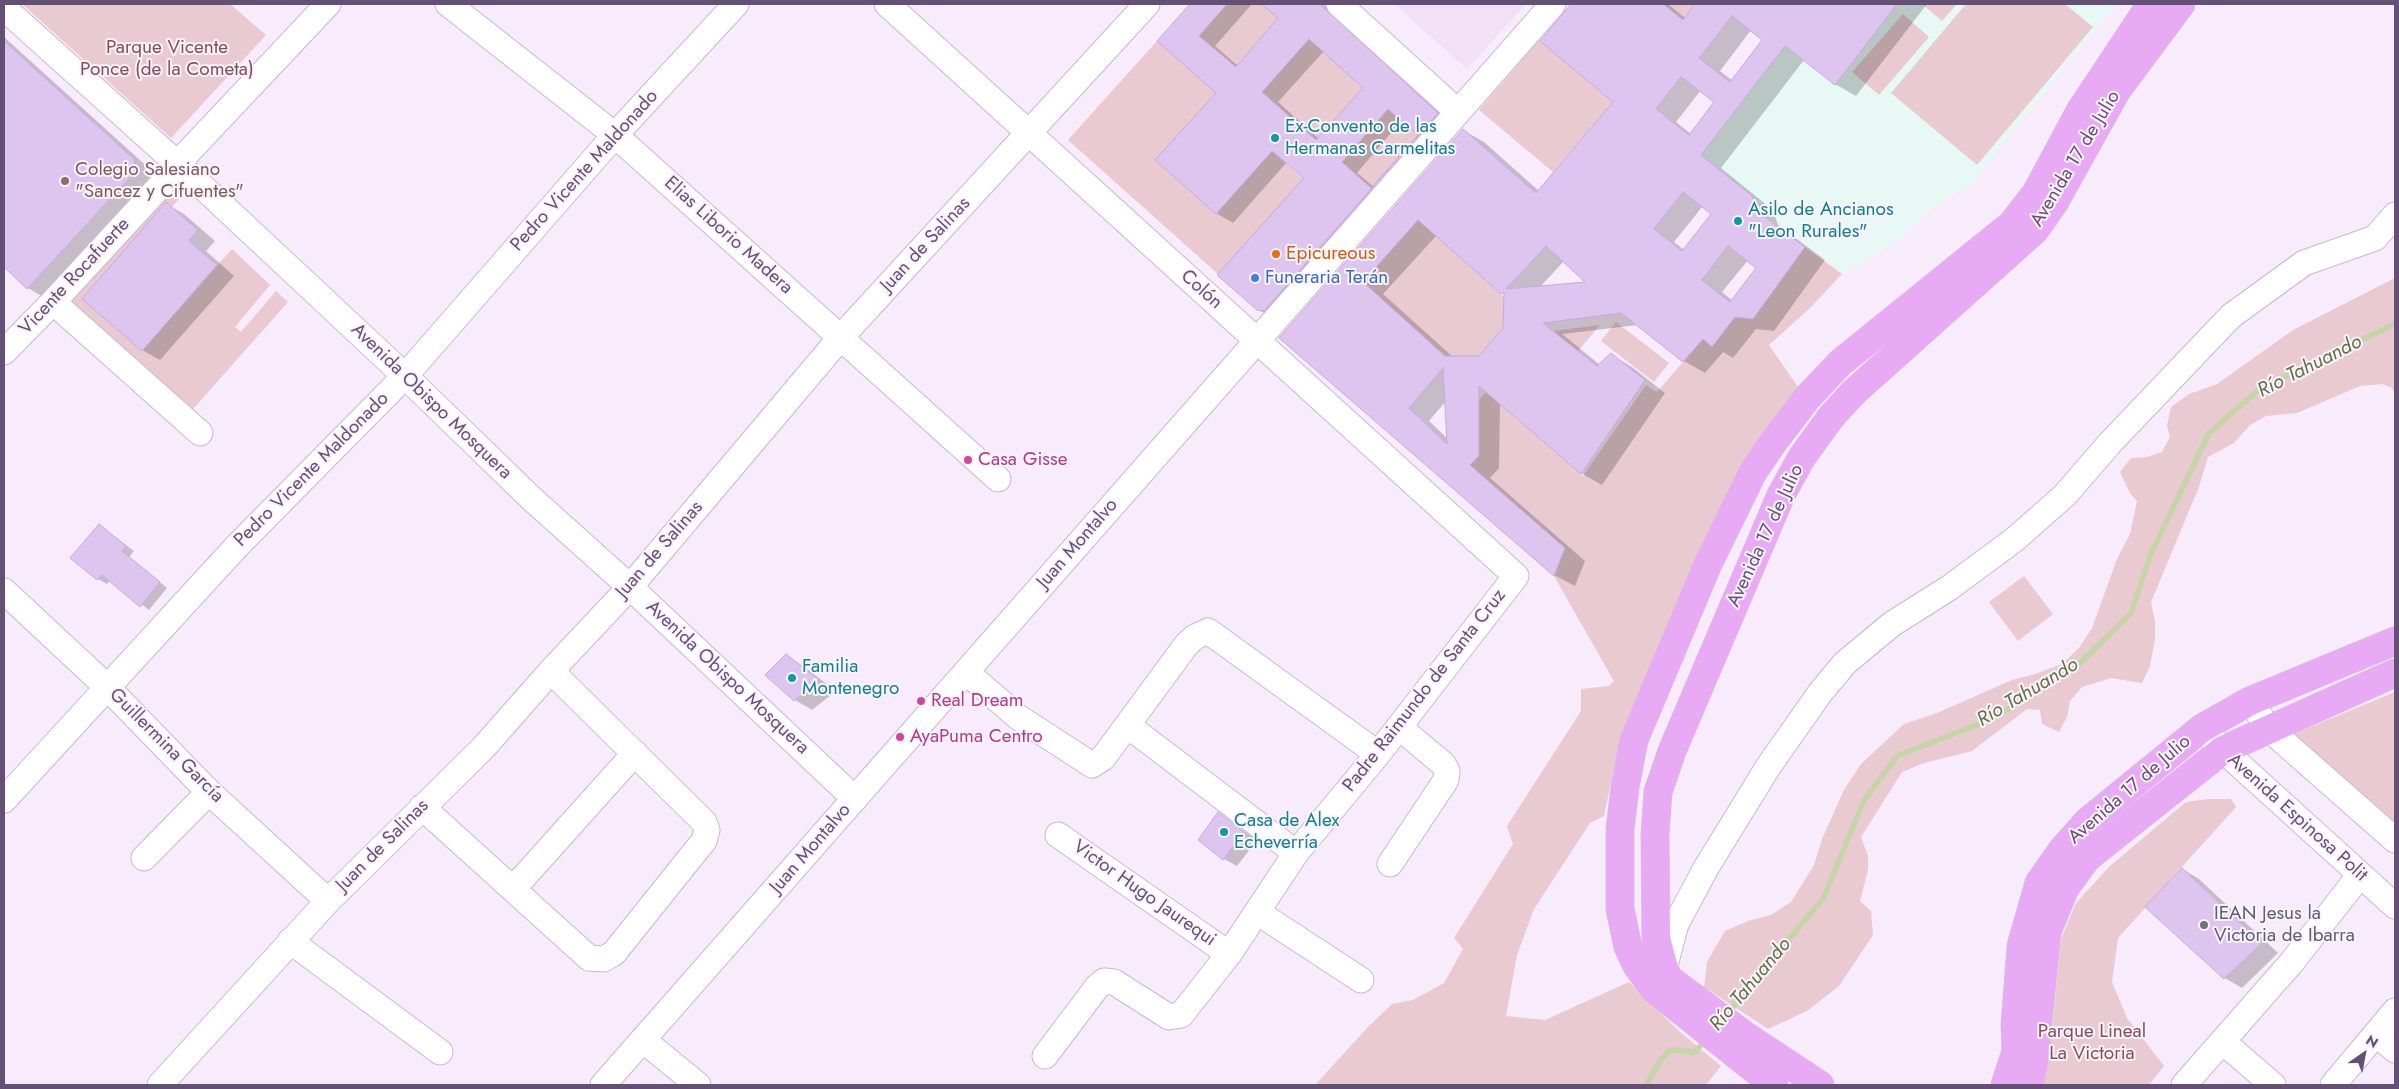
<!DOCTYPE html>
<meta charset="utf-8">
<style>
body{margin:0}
#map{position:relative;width:2399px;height:1089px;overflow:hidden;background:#f8ebfb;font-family:Jost,sans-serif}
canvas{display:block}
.frame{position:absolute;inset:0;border:5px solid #655075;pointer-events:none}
.north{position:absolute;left:2339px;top:1029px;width:50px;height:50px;-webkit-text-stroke:4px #fcf2fe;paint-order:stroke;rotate:33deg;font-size:14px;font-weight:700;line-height:20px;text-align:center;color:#655075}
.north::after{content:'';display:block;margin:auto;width:18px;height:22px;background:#655075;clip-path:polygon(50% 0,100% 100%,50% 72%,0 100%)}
</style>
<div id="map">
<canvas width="2399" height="1089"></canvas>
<div class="frame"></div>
<div class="north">N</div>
</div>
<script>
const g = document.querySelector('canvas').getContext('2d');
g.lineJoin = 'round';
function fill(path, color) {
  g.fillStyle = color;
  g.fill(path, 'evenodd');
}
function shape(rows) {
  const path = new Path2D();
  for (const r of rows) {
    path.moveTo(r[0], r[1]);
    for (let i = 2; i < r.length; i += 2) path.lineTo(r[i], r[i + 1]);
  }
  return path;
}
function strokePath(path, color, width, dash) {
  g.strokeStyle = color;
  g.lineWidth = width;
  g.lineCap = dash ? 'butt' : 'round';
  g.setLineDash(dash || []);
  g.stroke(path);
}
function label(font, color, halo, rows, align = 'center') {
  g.font = font + ' Jost,sans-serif';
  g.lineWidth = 4;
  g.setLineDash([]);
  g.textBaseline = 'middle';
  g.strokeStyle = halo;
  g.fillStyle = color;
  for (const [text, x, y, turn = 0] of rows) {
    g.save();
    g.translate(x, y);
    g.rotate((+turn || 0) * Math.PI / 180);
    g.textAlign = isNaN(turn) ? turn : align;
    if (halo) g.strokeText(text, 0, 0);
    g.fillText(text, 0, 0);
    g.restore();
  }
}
const residential = shape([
 [1394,4,1526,4,1467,69]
]);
const education = shape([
 [1897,4,2116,4,1970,186,1949,197,1920,218,1899,240,1842,274,1757,211,1752,196,1701,155,1785,46,1835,85]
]);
const green = shape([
 [22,4,230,4,266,35,171,138],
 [1227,4,1261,4,1278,18,1236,67,1199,36],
 [1664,4,1695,4,1683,20],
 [1922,4,1957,4,1942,21],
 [1966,4,2065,4,2093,27,1977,165,1891,93],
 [1903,14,1929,37,1879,95,1852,72],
 [1309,39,1363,88,1316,140,1262,92],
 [1539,40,1613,102,1553,172,1479,110],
 [1157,41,1216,93,1156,161,1216,214,1272,151,1323,196,1218,274,1068,140],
 [1388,109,1418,135,1371,188,1342,162],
 [166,193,179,199,172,207,166,203,82,299,142,351,232,249,270,285,235,327,241,332,276,291,288,302,193,409,67,298],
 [1418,220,1504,297,1503,328,1479,356,1445,356,1363,282],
 [1805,247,1842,274,1810,308,1769,345,1802,393,1630,720,1616,757,1604,816,1590,823,1534,909,1517,955,1506,1016,1545,1020,1629,982,1680,1032,1721,1066,1706,1085,1315,1085,1368,1027,1392,1004,1413,1000,1444,983,1463,949,1454,938,1513,844,1507,826,1581,711,1581,689,1609,686,1614,681,1554,576,1565,548,1470,465,1479,456,1479,400,1486,392,1583,476,1646,385,1657,392,1703,339,1712,346,1735,317,1753,319],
 [2395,278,2395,396,2392,388,2383,384,2360,386,2297,413,2266,416,2250,425,2234,443,2208,457,2199,487,2151,602,2155,622,2155,639,2150,666,2142,683,2111,678,2082,687,2070,701,2067,717,2059,732,2042,724,2040,710,2027,709,1972,751,1924,763,1902,772,1861,837,1868,856,1868,870,1860,901,1871,911,1873,935,1839,986,1807,1011,1768,1029,1704,987,1707,962,1725,931,1748,921,1771,915,1791,902,1814,865,1822,839,1844,790,1861,764,1904,724,1937,713,2012,680,2035,674,2062,664,2079,648,2092,628,2117,559,2130,534,2137,501,2130,493,2120,472,2131,458,2147,457,2162,452,2170,437,2167,426,2171,407,2189,394,2217,384,2293,330],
 [1616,322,1669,363,1654,382,1601,341],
 [1600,325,1578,351,1553,331],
 [2024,576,2053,614,2018,641,1989,602],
 [2395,692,2395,826,2291,735],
 [2209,799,2231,799,2236,807,2118,938,2112,982,2127,1018,2164,1066,2149,1085,2043,1085,2053,1020,2061,939,2076,903,2110,866,2186,802]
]);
const shadow = shape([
 [1192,4,1252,4,1215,46,1238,66,1280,18,1263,4,1323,4,1454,123,1275,319,1257,309,1305,178,1287,162,1233,223,1216,213,1217,93,1158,41],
 [1324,51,1365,87,1319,139,1278,102],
 [1402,120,1419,135,1374,187,1357,173],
 [1573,4,1668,4,1685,18,1697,4,1850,4,1853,6,1855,4,1927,4,1856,96,1835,84,1804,60,1721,168,1773,210,1778,225,1825,260,1774,331,1756,329,1733,358,1723,352,1705,373,1684,361,1638,325,1562,334,1600,365,1611,355,1632,367,1665,393,1602,485,1581,473,1500,402,1499,468,1490,478,1585,561,1575,586,1554,575,1280,338,1463,130,1484,142,1539,191,1615,102,1542,41],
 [1751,30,1764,40,1733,81,1720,71],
 [1701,90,1716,102,1691,134,1676,122],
 [1703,206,1713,214,1684,250,1674,242],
 [1437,235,1505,295,1504,328,1479,357,1453,357,1383,294],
 [1748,260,1758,268,1733,301,1722,292],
 [1564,261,1588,283,1540,287],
 [1446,401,1448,439,1429,421],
 [4,37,152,171,151,181,45,298,28,288,4,266],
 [166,204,184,214,215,241,206,251,234,276,160,360,142,350],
 [99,525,134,551,129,557,167,588,149,610,110,580,107,584,98,579,72,558],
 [786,656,803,666,836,691,812,710,795,700],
 [1219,814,1257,840,1237,866,1224,859],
 [2182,869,2199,879,2278,953,2242,988,2225,978,2147,907]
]);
const stream = shape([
 [1728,1013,1824,897,1864,800,1897,756,1992,719,2075,668,2131,613,2150,556,2209,433,2261,388,2395,324],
 [1646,1085,1660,1061,1670,1050,1695,1052,1706,1039]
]);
const building = shape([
 [1190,4,1227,4,1199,36,1236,67,1278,18,1261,4,1320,4,1438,113,1264,311,1257,310,1217,275,1304,178,1272,151,1216,214,1155,160,1216,93,1157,41,1190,4],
 [1309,39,1363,88,1316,140,1262,92,1309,39],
 [1388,109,1418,135,1371,188,1342,162,1388,109],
 [1571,4,1663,4,1683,20,1695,4,1897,4,1835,85,1785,46,1701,155,1752,196,1757,211,1805,247,1753,319,1735,317,1712,347,1703,339,1683,362,1621,313,1543,323,1597,366,1611,353,1645,380,1581,474,1479,386,1479,456,1470,465,1565,548,1554,576,1279,338,1463,129,1536,193,1613,102,1540,41,1571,4],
 [1732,16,1762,40,1730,82,1699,58,1732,16],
 [1681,77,1714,102,1689,135,1656,109,1681,77],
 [1683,192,1711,214,1682,251,1654,229,1683,192],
 [1418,220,1501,294,1504,292,1503,328,1479,356,1445,356,1363,282,1418,220],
 [1546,246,1585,282,1506,289,1546,246],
 [1728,246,1756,268,1730,302,1702,280,1728,246],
 [1443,368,1447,444,1409,408,1443,368],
 [4,41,135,160,135,172,27,289,4,267,4,41],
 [166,202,198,230,189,241,217,265,142,351,82,299,166,202],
 [99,524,126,546,122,551,160,582,140,607,102,575,97,580,70,558,99,524],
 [786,654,819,680,794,701,765,675,786,654],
 [1218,812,1244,832,1223,860,1198,840,1218,812],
 [2182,868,2262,943,2224,979,2145,907,2182,868]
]);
const minor = shape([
 [448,4,615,135,998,479],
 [887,4,1516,576,1378,754,1296,853,1229,954,1181,1015,1169,1017,1114,982,1104,981,1097,987,1045,1056],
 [1339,4,1458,112],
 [4,8,191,176,405,376,532,499,630,587,855,799],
 [53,302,200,433],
 [4,352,53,302,161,185,177,164,328,4],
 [4,591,106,686,209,792,328,901],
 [966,672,1018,717,1092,765,1103,758,1187,644,1195,637,1208,631,1378,754],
 [2250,701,2269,729,2395,840],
 [1127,725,1296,853],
 [2202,728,2223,750,2395,906],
 [4,800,238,545,405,376,615,135,736,4],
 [422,807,589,958,604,959,614,953,694,853,704,841,707,830,704,822,551,671],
 [1058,835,1229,954],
 [144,858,209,792],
 [1390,864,1446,780,1447,771,1443,764,1399,727],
 [513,889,635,753],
 [1257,912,1361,980],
 [290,941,440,1052],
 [1664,969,1676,924,1706,868,1768,767,1820,693,1845,663,1892,624,1949,588,2014,540,2065,495,2110,443,2231,316,2304,263,2375,238,2395,215],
 [2376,1034,2395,1050],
 [643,1040,698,1085],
 [2223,1042,2273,1085],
 [160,1085,328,901,484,747,551,671,630,587,841,337,1147,4],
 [603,1085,1553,4],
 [2184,1085,2292,962,2360,875],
 [2333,1085,2395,1011]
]);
const major = shape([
 [1774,1085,1654,989,1637,966,1628,947,1620,909,1620,829,1625,787,1634,740,1708,564,1753,472,1772,444,1807,398,1840,363,2012,224,2036,193,2080,111,2151,4],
 [1820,1085,1743,1034,1669,979,1664,969,1656,938,1655,834,1658,792,1672,751,1781,495,1802,457,1831,417,1854,392,2035,230,2054,203,2117,90,2181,4],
 [2005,1085,2016,1051,2015,1025,2021,946,2039,883,2062,850,2088,821,2202,728,2250,701,2395,641],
 [2029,1085,2034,1061,2047,932,2065,888,2087,858,2223,750,2395,673]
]);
const markers = [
 [1275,138,5,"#0f9aa8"],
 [65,181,5,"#8d6e63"],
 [1738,221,5,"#0f9aa8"],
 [1276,254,5,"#e8710a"],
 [1255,278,5,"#3f7fe0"],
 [968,460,5,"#d1479c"],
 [792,678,5,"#0f9aa8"],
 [921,701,5,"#d1479c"],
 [900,737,5,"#d1479c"],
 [1224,832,5,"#0f9aa8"],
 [2204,925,5,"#6b7280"]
];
const parkNames = [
 ["Parque Vicente",167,48],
 ["Ponce (de la Cometa)",167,70],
 ["Parque Lineal",2092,1032],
 ["La Victoria",2092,1054]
];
const cultureNames = [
 ["Ex-Convento de las",1285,127],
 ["Hermanas Carmelitas",1285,149],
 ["Asilo de Ancianos",1748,210],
 ["\"Leon Rurales\"",1748,232],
 ["Familia",802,667],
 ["Montenegro",802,689],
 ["Casa de Alex",1234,821],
 ["Echeverría",1234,843]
];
const streetNames = [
 ["Avenida 17 de Julio",2076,159,-59],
 ["Pedro Vicente Maldonado",585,171,-48],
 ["Elias Liborio Madera",728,236,42],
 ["Juan de Salinas",926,245,-47],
 ["Vicente Rocafuerte",75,277,-47],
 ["Colón",1201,290,42],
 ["Avenida Obispo Mosquera",431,402,44],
 ["Pedro Vicente Maldonado",312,470,-45],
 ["Avenida 17 de Julio",1766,536,-65],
 ["Juan Montalvo",1078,544,-49],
 ["Juan de Salinas",660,550,-49],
 ["Avenida Obispo Mosquera",727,678,43],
 ["Padre Raimundo de Santa Cruz",1425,691,-52],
 ["Guillermina García",166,746,45],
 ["Avenida 17 de Julio",2130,790,-41],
 ["Avenida Espinosa Polit",2297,818,42],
 ["Juan de Salinas",383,846,-45],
 ["Juan Montalvo",811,849,-49],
 ["Victor Hugo Jaurequi",1144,894,35]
];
const educationNames = [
 ["Colegio Salesiano",75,170],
 ["\"Sancez y Cifuentes\"",75,192]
];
const foodNames = [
 ["Epicureous",1286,254]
];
const shopNames = [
 ["Funeraria Terán",1265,278]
];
const hotelNames = [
 ["Casa Gisse",978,460],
 ["Real Dream",931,701],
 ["AyaPuma Centro",910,737]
];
const worshipNames = [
 ["IEAN Jesus la",2214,914],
 ["Victoria de Ibarra",2214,936]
];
const waterNames = [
 ["Río Tahuando",2310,367,-27],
 ["Río Tahuando",2028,693,-31],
 ["Río Tahuando",1751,985,-50]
];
fill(residential, '#f2e0f7');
fill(education, '#e8f8f5');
fill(green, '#e8cad0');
fill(shadow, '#0003');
strokePath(stream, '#c5d5a8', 5.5);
fill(building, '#dec5ef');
strokePath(building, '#c8a7e0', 1);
strokePath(minor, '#c9b7d2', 27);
strokePath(major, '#d1cad6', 29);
strokePath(minor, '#fff', 25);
strokePath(major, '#e8aaf4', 28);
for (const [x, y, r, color] of markers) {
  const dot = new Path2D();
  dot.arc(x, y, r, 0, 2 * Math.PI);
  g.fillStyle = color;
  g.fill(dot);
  strokePath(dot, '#fcf2fe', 2);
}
label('19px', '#854e53', '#fcf2fe', parkNames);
label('19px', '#0d838f', '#fcf2fe', cultureNames, 'left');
label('19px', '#655075', '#fcf2fe', streetNames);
label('19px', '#785e54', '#fcf2fe', educationNames, 'left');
label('19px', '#c56008', '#fcf2fe', foodNames, 'left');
label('19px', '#366cbe', '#fcf2fe', shopNames, 'left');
label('19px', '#b23c85', '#fcf2fe', hotelNames, 'left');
label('19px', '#5b616d', '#fcf2fe', worshipNames, 'left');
label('italic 20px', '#5f7241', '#fcf2fe', waterNames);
</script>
